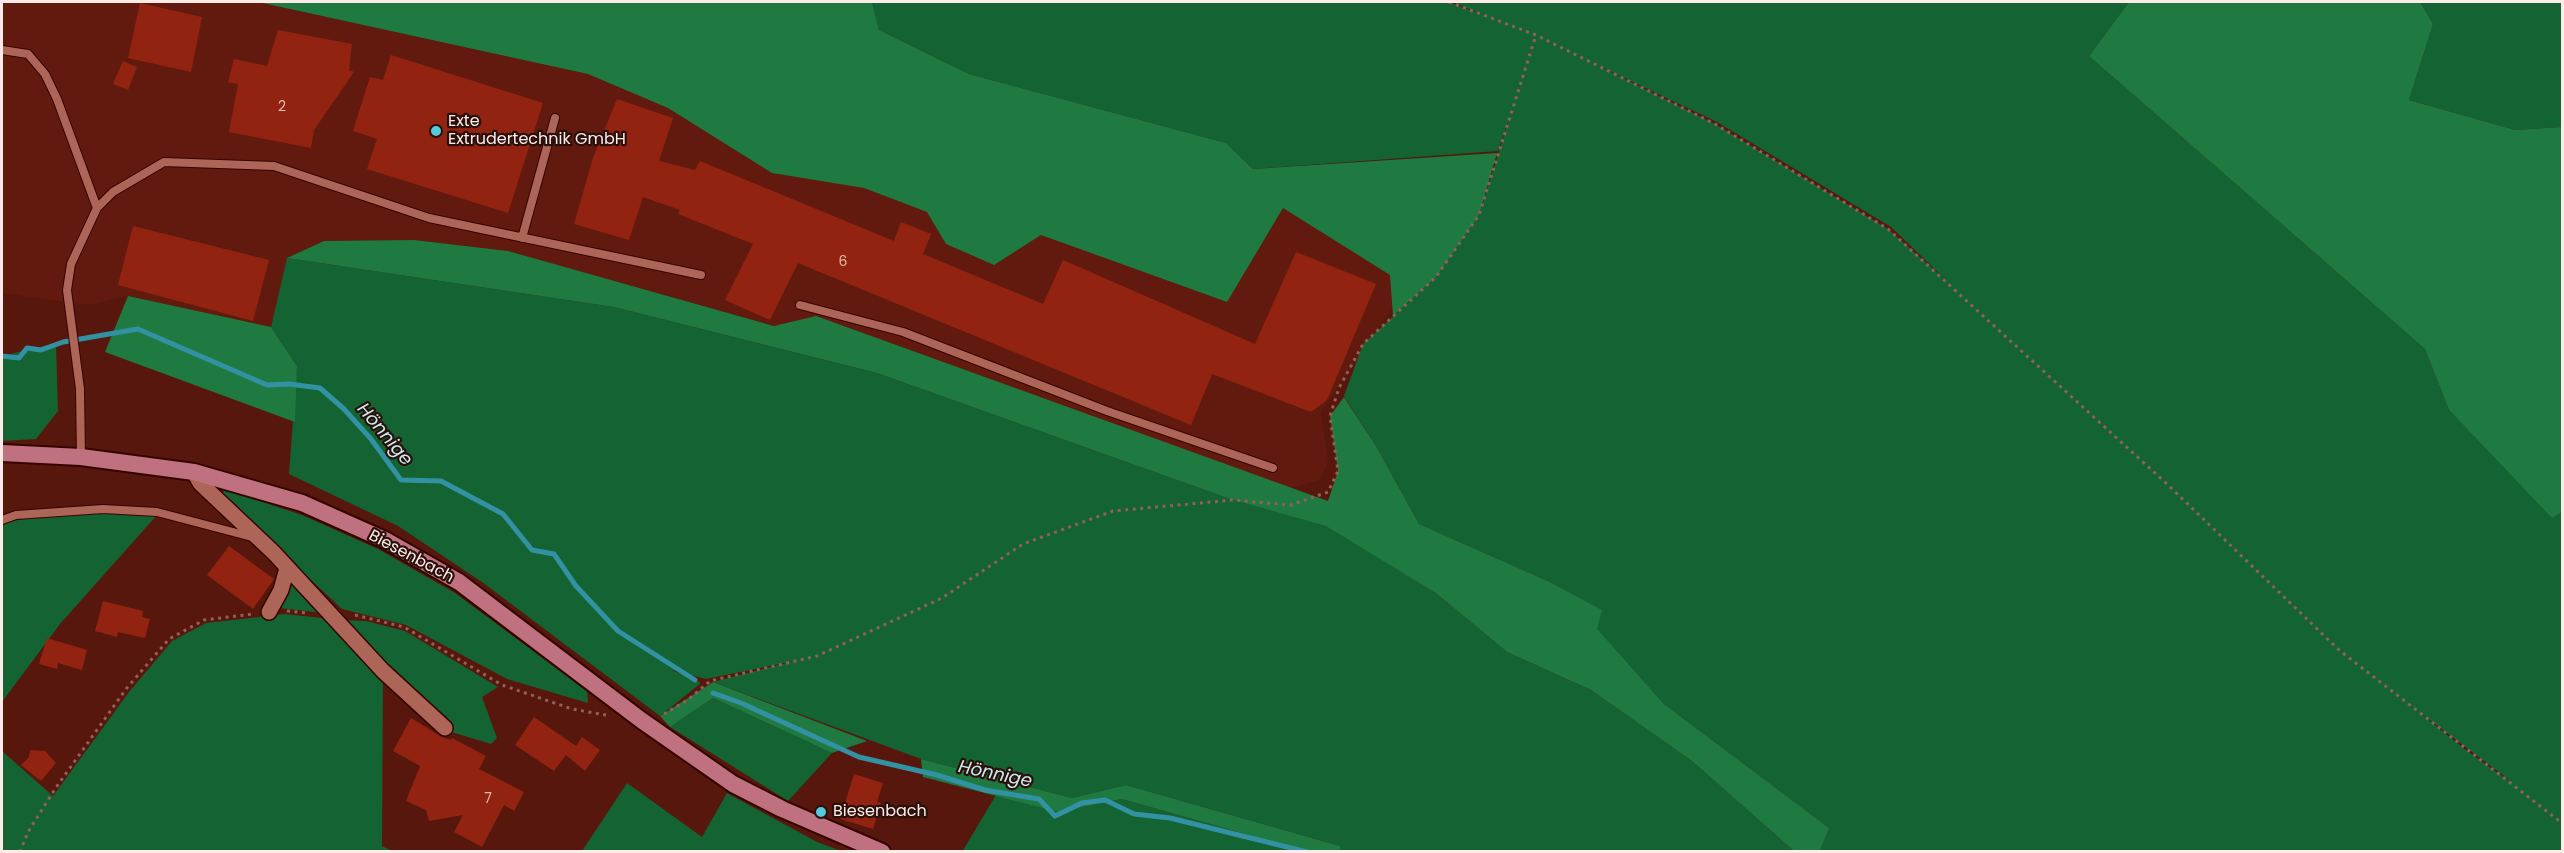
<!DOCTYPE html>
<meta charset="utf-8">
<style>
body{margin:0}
#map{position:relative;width:2564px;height:853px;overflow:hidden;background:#58170d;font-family:Poppins,sans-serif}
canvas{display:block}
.frame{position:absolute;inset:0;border:3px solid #fcebe7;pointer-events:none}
</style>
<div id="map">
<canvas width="2564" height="853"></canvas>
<div class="frame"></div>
</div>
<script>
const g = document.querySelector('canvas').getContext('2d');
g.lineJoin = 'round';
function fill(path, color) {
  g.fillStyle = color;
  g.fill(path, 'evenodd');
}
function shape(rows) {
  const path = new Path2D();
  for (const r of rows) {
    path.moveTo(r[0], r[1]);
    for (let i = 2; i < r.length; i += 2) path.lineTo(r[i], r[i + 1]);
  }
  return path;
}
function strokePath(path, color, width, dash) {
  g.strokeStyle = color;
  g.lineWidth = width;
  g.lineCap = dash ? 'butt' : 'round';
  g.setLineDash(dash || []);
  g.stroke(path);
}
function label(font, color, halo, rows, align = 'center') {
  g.font = font + ' Poppins,sans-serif';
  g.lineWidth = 4.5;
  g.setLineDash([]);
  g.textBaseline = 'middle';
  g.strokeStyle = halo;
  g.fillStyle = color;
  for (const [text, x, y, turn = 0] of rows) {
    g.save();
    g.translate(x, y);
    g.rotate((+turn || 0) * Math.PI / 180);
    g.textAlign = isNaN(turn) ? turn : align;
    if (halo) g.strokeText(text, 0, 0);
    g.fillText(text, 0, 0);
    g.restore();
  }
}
const built = shape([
 [2,2,258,2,588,74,668,108,772,173,864,188,927,212,946,244,994,265,1041,235,1226,302,1283,208,1390,275,1392,308,1321,412,1328,462,1320,480,1290,488,816,316,775,326,508,251,414,240,324,241,287,258,271,327,128,296,88,305,2,293]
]);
const green = shape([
 [872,2,1449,2,1483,15,1453,2,2129,2,2089,56,2425,349,2449,410,2552,517,2562,512,2562,851,1820,851,1829,828,1664,704,1596,629,1601,610,1550,582,1419,524,1376,446,1344,396,1363,344,1436,277,1479,215,1511,113,1498,151,1253,169,1226,143,969,74,879,30],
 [1591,62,1717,122,1891,227,1947,281,1888,229,1715,124],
 [2415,709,2508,779,2508,780,2467,751],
 [2420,2,2562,2,2562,127,2515,130,2409,100,2433,24],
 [287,258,614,307,877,373,1233,500,1327,526,1437,594,1507,652,1591,690,1692,761,1794,851,1340,851,1340,846,1126,785,1072,798,921,759,713,682,794,661,706,679,672,670,701,683,660,716,482,582,398,526,289,474,297,366,271,327],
 [56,343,58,411,36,439,2,441,2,356],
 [223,489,302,515,378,549,455,593,587,691,588,703,507,679,406,625,342,609,224,499],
 [103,511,157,515,60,624,2,702,2,525,17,520],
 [291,575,323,613,279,608],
 [285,614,331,619,383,675,382,846,392,851,2,851,2,751,53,796,129,692,172,641,206,623],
 [338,620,366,621,405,631,498,687,482,697,497,738,491,744,445,730],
 [713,698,832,753,788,801,670,727],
 [627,783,702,837,727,793,817,842,841,851,582,851],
 [996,795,1058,812,1122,799,1305,851,962,852]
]);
const forest = shape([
 [258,2,872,2,879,30,969,74,1226,143,1253,169,1497,153,1479,215,1436,277,1393,316,1390,275,1283,208,1227,302,1041,235,994,265,946,244,927,212,864,188,772,173,668,108,588,74],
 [2129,2,2420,2,2433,24,2409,100,2515,130,2562,127,2562,512,2552,518,2449,410,2425,349,2089,56],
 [414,240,508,251,774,326,816,316,1328,501,1338,471,1330,416,1344,397,1376,446,1419,524,1550,582,1602,610,1597,629,1664,704,1829,828,1820,851,1794,851,1692,761,1591,690,1507,652,1437,594,1326,526,1233,500,877,373,614,307,287,258,324,241],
 [128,296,271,327,297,366,295,422,105,352],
 [713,682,867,741,832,753,713,698,670,727,660,716],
 [921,759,1072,798,1126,785,1340,846,1340,851,1305,851,1122,799,1058,812,923,777]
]);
const stream = shape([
 [2,356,19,358,27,348,41,350,63,342,138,329,267,385,289,384,320,388,344,409,371,439,401,480,441,481,503,514,532,550,554,554,576,586,618,631,695,680],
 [713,693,741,703,859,757,937,775,985,790,1039,799,1055,816,1082,803,1105,800,1134,814,1170,818,1307,852]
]);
const building = shape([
 [140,3,202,17,191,72,128,58],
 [278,30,352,44,349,70,354,72,314,130,311,148,229,132,238,84,228,82,234,59,267,66],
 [391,55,543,103,508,213,367,169,377,139,353,131,370,77,383,80],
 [123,61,137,67,128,90,113,84],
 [617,99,673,118,659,161,695,170,700,161,894,241,901,222,931,234,923,254,1043,304,1063,260,1255,344,1296,252,1376,284,1327,400,1311,412,1212,374,1191,425,798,263,770,320,725,300,753,244,678,214,680,210,643,197,629,240,574,224,593,158],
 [133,226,269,260,253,321,118,285],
 [229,546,274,579,253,609,207,575],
 [103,601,143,611,142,617,150,619,145,638,118,632,117,637,95,631],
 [47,638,87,650,82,670,58,663,57,669,39,664],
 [534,717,576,746,582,737,600,750,585,771,566,755,554,771,515,745],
 [411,718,442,737,451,740,452,738,486,756,479,769,524,792,514,811,504,805,482,847,454,832,463,815,429,821,426,810,406,801,420,766,393,751],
 [30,750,45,751,56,763,41,781,21,765,29,757],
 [854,774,883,783,877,802,881,803,873,829,840,819]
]);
const path = shape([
 [1449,2,1536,35,1715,124,1888,229,2167,484,2339,650,2562,823],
 [287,611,307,613],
 [355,615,404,627,502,685,572,709,606,715],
 [664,714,689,699,710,681,817,656,942,598,1023,544,1113,511,1233,500,1291,505,1328,492,1338,471,1330,416,1339,388,1363,344,1436,277,1479,215,1536,35],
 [20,852,28,832,55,789,126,689,169,639,204,620,253,614]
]);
const service = shape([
 [2,50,28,54,45,74,57,99,97,208],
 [522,238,555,118],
 [800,305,903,332,1107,411,1273,468],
 [81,457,80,389,67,290,71,264,97,208,113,192,164,162,274,166,429,218,701,275],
 [2,520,16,515,103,509,157,512,252,537]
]);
const minor = shape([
 [194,472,200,483,274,553,383,671,445,728],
 [269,612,281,590,287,568]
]);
const secondary = shape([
 [2,453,81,457,194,472,302,503,385,540,459,582,641,720,733,784,782,809,882,852]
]);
const markers = [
 [436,131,6,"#55cadf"],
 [821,812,6,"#55cadf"]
];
const numberNames = [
 ["2",282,107],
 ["6",843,262],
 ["7",488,799]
];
const poiNames = [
 ["Exte",448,122],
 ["Extrudertechnik GmbH",448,140],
 ["Biesenbach",833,812]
];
const streetNames = [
 ["Biesenbach",411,557,28]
];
const waterNames = [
 ["Hönnige",384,435,50],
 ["Hönnige",995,775,12]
];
fill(built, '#631a0e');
fill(green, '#136333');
fill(forest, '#1f7a42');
strokePath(stream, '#3292a3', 5);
fill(building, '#932311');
strokePath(service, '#340401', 10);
strokePath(minor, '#340401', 18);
strokePath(secondary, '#340401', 20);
strokePath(path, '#916058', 3, [3, 4.5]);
strokePath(service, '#ad6557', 8);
strokePath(minor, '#ad6557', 15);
strokePath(secondary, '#c07180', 16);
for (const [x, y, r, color] of markers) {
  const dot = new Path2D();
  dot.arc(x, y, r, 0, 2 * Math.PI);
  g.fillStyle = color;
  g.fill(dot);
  strokePath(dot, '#2b0f0a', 2);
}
label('14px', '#e2b9b2', null, numberNames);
label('16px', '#fcebe7', '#2b0f0a', poiNames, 'left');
label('16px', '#fcebe7', '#2b0f0a', streetNames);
label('italic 18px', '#c9ebf2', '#2b0f0a', waterNames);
</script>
